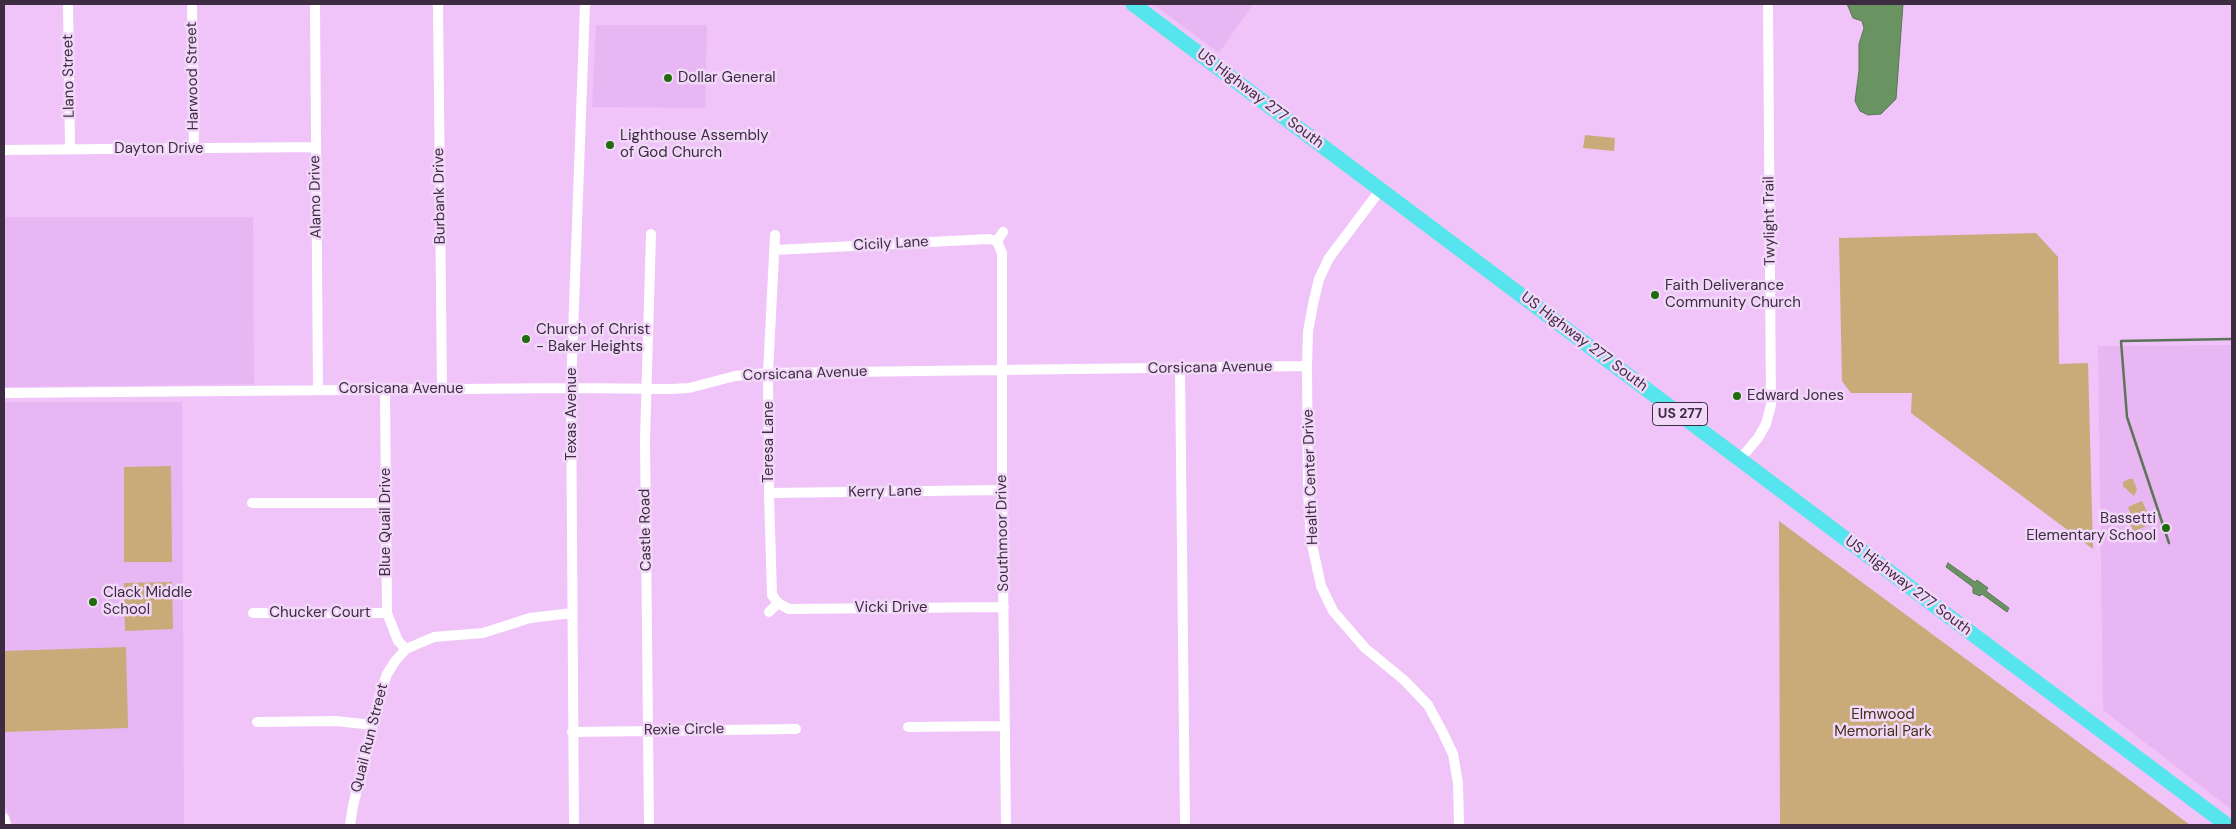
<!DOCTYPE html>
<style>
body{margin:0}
#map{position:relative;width:2236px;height:829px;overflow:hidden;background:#f0c3f9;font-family:"DM Sans",sans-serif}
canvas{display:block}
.frame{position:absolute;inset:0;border:5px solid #3d2b41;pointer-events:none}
</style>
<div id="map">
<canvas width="2236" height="829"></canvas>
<div class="frame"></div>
</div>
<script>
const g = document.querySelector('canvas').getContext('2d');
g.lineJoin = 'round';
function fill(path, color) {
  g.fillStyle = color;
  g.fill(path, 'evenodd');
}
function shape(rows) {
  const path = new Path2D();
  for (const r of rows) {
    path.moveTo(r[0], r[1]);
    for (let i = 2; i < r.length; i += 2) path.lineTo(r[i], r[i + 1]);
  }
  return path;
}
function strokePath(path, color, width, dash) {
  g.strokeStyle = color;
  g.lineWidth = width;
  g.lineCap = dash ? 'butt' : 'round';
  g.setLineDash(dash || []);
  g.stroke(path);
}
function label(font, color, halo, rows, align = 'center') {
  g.font = font + ' "DM Sans",sans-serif';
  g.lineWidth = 5;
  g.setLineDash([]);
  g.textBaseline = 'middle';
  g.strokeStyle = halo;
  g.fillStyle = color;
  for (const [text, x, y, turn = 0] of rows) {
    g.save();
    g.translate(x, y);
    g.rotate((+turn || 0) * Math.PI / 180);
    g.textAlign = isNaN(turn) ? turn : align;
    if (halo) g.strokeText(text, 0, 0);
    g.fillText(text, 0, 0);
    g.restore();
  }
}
const built = shape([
 [1153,4,1253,4,1219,53],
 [596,25,707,25,705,108,592,107],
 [4,217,253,217,254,384,4,387],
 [2232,345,2232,810,2103,710,2098,346],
 [4,402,182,402,184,825,13,825,4,802]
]);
const green = shape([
 [1585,135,1615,138,1614,151,1583,148],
 [2036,233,2058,257,2059,364,2088,363,2093,549,1911,413,1912,393,1851,393,1842,381,1839,238],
 [171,466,172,562,124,562,124,467],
 [2129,479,2133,479,2137,489,2134,496,2123,486,2123,482],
 [2142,501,2149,516,2144,518,2148,525,2134,532,2126,514,2130,512,2128,507],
 [1779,521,2131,781,2190,825,1780,825],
 [172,582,173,629,125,631,124,583],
 [126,647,128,728,4,732,4,651]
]);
const water = shape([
 [1847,4,1903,4,1896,99,1881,114,1868,115,1860,111,1855,101,1859,71,1859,44,1864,28,1862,21,1853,18,1847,4],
 [1948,563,1975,582,1977,580,1988,588,1986,591,2009,608,2007,612,1982,594,1980,596,1973,593,1973,587,1946,567,1948,563]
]);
const stream = shape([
 [2169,543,2127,417,2121,341,2232,339]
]);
const minor = shape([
 [68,4,70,149],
 [192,4,194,148],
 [315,4,318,390],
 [438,4,442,389],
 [4,150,315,147],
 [1381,189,1329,258,1319,279,1313,304,1308,332,1307,366,1308,491,1311,540,1321,586,1333,611,1365,648,1404,680,1428,705,1442,731,1453,754,1458,783,1459,825],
 [997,241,1002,253,1002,490,1006,825],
 [775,250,989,239,997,241,1003,232],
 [1180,368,1185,825],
 [385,389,387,613,398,641,406,649],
 [4,393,571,388,671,389,689,388,735,376,768,373,1307,366],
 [1740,459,1758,438,1766,424,1771,405,1768,4],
 [769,493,1002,490],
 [252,503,386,503],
 [778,603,789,609,1004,607],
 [769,612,778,603,772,595,769,493,768,373,775,235],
 [253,613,387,613],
 [257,722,335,721,373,725],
 [908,727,1005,726],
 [572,732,796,729],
 [4,818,6,825],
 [350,825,353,806,380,694,387,674,396,660,406,649,434,637,483,633,530,618,572,613],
 [574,825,571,388,585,4],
 [649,825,645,439,651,234]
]);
const highway = shape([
 [1133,4,2227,825]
]);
const markers = [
 [668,78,5,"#206b0b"],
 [610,145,5,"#206b0b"],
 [1655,295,5,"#206b0b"],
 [526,339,5,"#206b0b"],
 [1737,396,5,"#206b0b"],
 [2166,528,5,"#206b0b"],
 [93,602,5,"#206b0b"]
];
const shields = [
 [1680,414,55]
];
const shieldNames = [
 ["US 277",1680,414]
];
const streetNames = [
 ["Llano Street",69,76,-91],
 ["Harwood Street",193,76,-91],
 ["US Highway 277 South",1260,99,37],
 ["Dayton Drive",159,149],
 ["Burbank Drive",440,196,-91],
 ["Alamo Drive",316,197,-91],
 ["Twylight Trail",1770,221,-91],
 ["Cicily Lane",891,244,-3],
 ["US Highway 277 South",1584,342,37],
 ["Corsicana Avenue",1210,368,-1],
 ["Corsicana Avenue",805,374,-2],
 ["Corsicana Avenue",401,389],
 ["Texas Avenue",572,414,-90],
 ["Teresa Lane",769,442,-90],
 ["Health Center Drive",1311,477,-92],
 ["Kerry Lane",885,492,-1],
 ["Blue Quail Drive",386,522,-90],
 ["Castle Road",646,530,-91],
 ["Southmoor Drive",1003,533,-91],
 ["US Highway 277 South",1908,586,37],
 ["Vicki Drive",891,608],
 ["Chucker Court",320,613],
 ["Rexie Circle",684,730,-1],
 ["Quail Run Street",370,738,-76]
];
const poiNames = [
 ["Dollar General",678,78],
 ["Lighthouse Assembly",620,136],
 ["of God Church",620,153],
 ["Faith Deliverance",1665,286],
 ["Community Church",1665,303],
 ["Church of Christ",536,330],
 ["- Baker Heights",536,347],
 ["Edward Jones",1747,396],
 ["Bassetti",2156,519,"right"],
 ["Elementary School",2156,536,"right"],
 ["Clack Middle",103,593],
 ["School",103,610]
];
const parkNames = [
 ["Elmwood",1883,715],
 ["Memorial Park",1883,732]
];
fill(built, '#e8b7f3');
fill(green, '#c8ab79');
fill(water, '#699361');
strokePath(water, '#5c7457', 1);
strokePath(stream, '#5c7457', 2.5);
strokePath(minor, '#fff', 10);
strokePath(highway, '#56e5ed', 15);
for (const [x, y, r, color] of markers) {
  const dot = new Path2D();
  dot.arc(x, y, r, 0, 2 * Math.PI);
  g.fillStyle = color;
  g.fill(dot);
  strokePath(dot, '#f2d8f8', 2);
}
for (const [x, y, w] of shields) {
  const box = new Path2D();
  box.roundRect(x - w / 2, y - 11.5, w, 23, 4);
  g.fillStyle = '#f2d8f8';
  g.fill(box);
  strokePath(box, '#3d2b41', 1);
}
label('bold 14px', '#3d2b41', null, shieldNames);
label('15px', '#3d2b41', '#f2d8f8', streetNames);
label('15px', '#3d2b41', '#f2d8f8', poiNames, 'left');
label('15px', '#413216', '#f2d8f8', parkNames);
</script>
